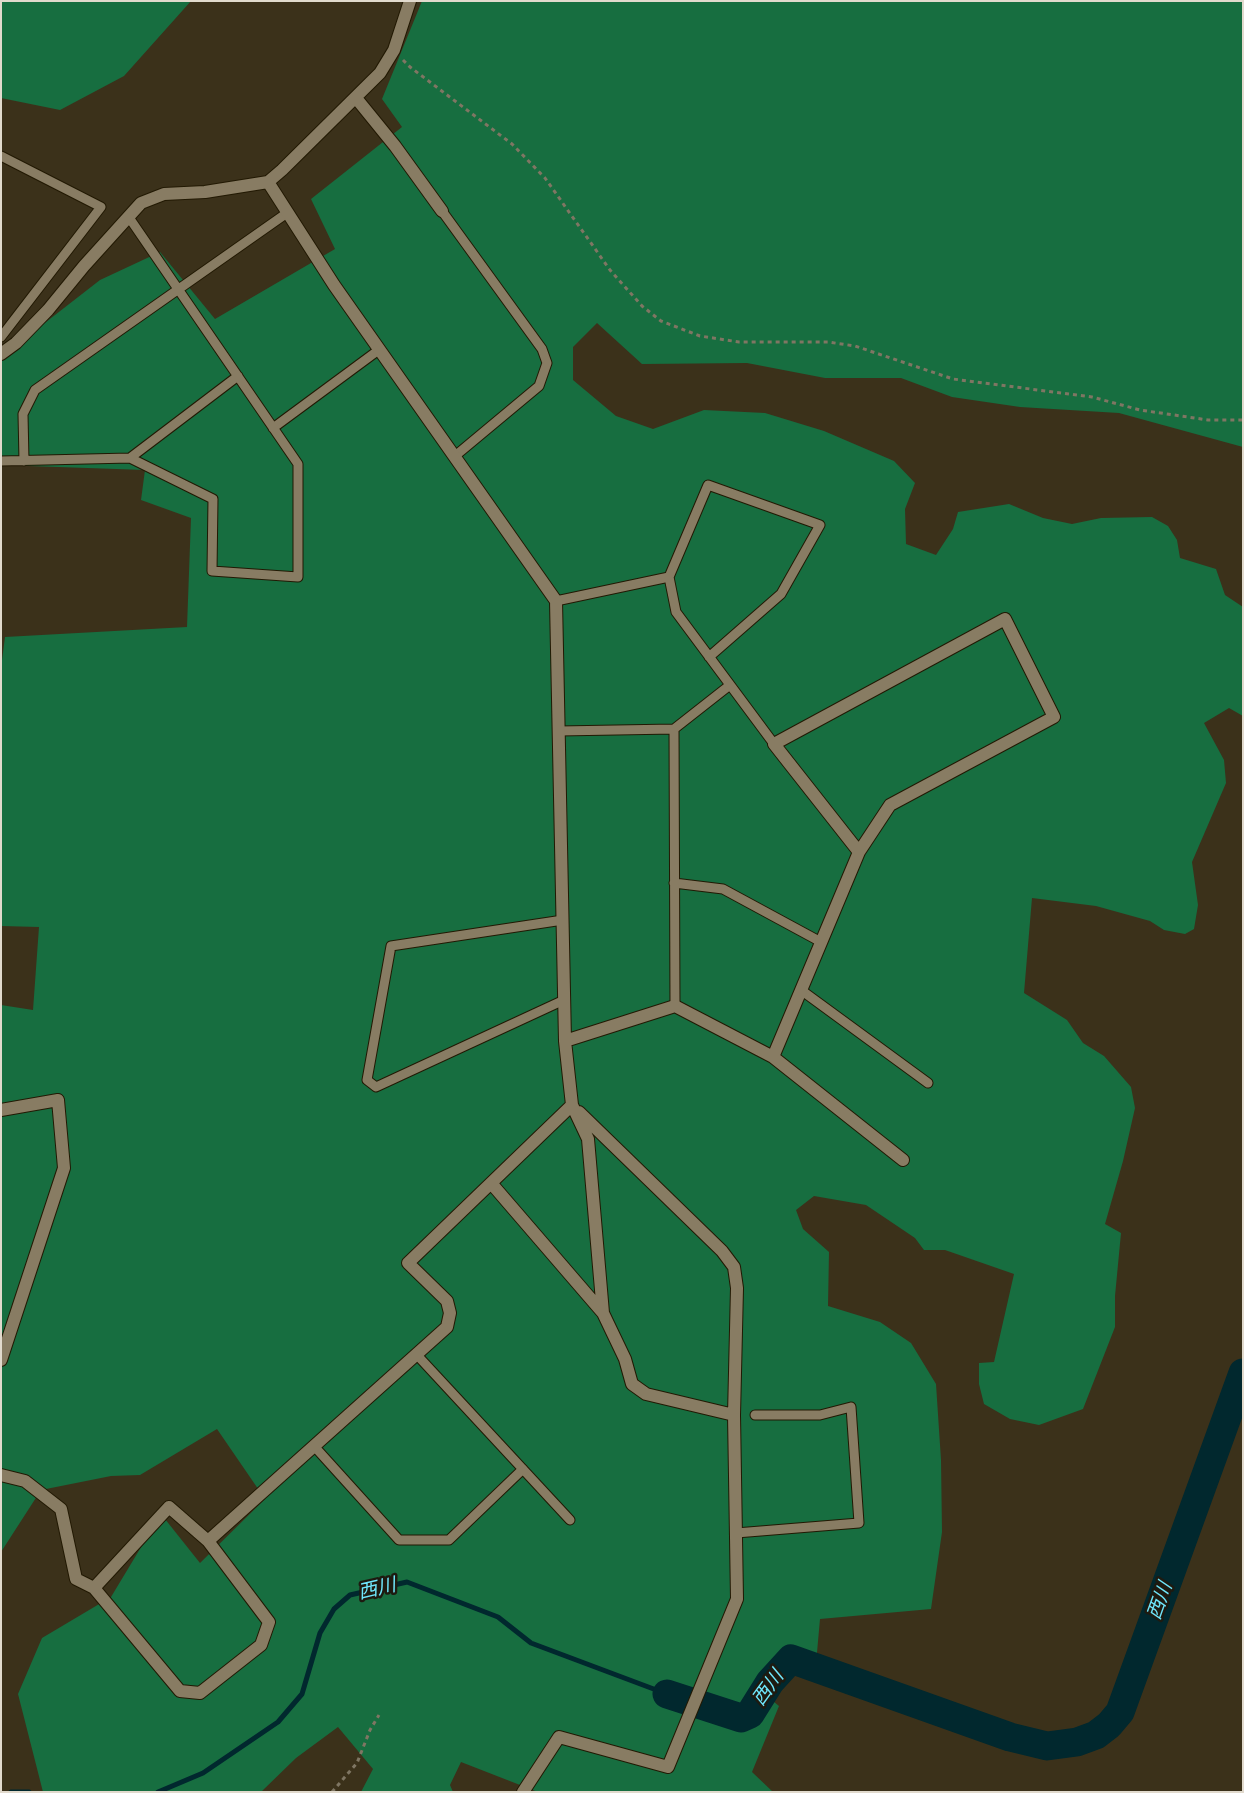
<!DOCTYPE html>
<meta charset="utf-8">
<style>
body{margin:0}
#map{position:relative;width:1244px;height:1793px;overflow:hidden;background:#3b311a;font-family:Inter,sans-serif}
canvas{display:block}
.frame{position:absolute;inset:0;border:2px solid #e1dacd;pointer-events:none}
</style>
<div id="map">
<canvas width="1244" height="1793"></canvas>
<div class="frame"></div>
</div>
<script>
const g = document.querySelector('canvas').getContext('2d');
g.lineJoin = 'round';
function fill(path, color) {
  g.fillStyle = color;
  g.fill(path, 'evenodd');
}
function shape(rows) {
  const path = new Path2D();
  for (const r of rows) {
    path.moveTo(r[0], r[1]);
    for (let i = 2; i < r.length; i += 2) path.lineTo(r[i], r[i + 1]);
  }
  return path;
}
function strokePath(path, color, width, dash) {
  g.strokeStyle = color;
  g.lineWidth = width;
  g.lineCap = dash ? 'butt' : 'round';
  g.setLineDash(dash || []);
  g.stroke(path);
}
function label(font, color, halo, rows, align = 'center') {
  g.font = font + ' Inter,"Noto Sans JP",sans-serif';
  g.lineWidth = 5;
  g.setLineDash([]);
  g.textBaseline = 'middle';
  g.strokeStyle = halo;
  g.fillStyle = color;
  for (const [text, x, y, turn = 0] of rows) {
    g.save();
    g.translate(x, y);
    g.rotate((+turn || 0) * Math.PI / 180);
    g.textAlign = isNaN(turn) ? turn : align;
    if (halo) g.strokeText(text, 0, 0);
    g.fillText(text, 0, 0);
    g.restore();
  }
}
const forest = shape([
 [1,1,191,1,124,76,60,110,1,98],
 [422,1,1243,1,1243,447,1119,413,1020,407,952,397,901,378,825,378,747,363,642,364,597,323,573,347,573,380,616,416,653,429,704,410,765,413,824,431,894,461,915,483,905,509,906,544,936,555,953,529,958,512,1009,504,1043,518,1072,524,1101,518,1152,517,1168,526,1177,540,1180,558,1216,569,1225,595,1243,607,1243,716,1229,708,1204,723,1224,760,1226,783,1192,862,1198,905,1194,929,1185,934,1164,930,1150,921,1096,906,1032,898,1024,993,1067,1020,1083,1043,1104,1056,1131,1087,1135,1108,1123,1161,1105,1224,1121,1233,1115,1296,1115,1327,1083,1409,1039,1425,1010,1419,984,1404,979,1384,979,1363,994,1362,1014,1274,945,1250,924,1250,915,1238,866,1205,814,1196,796,1210,803,1229,829,1252,828,1306,880,1322,911,1343,936,1384,941,1460,942,1532,931,1609,820,1619,815,1675,792,1666,768,1697,779,1706,752,1772,773,1792,538,1792,461,1762,450,1785,453,1792,361,1792,373,1769,338,1727,296,1758,261,1792,43,1792,18,1694,42,1638,111,1597,161,1514,200,1563,265,1499,217,1429,140,1475,111,1476,41,1490,1,1552,1,1005,33,1010,39,927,1,926,1,668,5,637,187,627,191,518,141,500,145,470,1,465,1,357,100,280,160,252,215,319,335,249,311,199,402,127,382,99]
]);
const stream = shape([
 [11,1792,29,1792],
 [158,1792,203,1773,278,1722,302,1694,320,1633,334,1609,350,1595,407,1582,498,1617,531,1643,667,1694]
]);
const river = shape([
 [667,1694,741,1718,750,1714,770,1682,791,1659,1010,1737,1047,1746,1077,1742,1096,1735,1109,1725,1120,1712,1243,1373]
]);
const path = shape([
 [403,60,410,67,512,144,545,178,610,270,642,306,661,321,700,336,739,342,828,342,855,346,953,379,1092,397,1140,410,1208,420,1243,420],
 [332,1792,357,1763,370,1730,379,1715]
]);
const lane = shape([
 [1,156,101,207,1,337],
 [442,211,542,349,547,363,539,386,455,456],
 [273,428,380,349],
 [130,458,238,376],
 [1,461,130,458,213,499,212,571,298,577,298,464,128,216],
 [24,461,23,414,35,390,287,213],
 [669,577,708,485,820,525,781,594,709,657],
 [556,601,669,577,676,612,774,744],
 [674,729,675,1006],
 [559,731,674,729,730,685],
 [674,883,723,889,821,942],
 [563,920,391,946,367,1080,376,1087,564,1000],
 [801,990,928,1083],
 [417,1355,570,1520],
 [314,1446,399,1540,449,1540,523,1469],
 [736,1533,859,1523,851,1407,820,1415,755,1415]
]);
const street = shape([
 [356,98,395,146,442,211],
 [268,182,334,285,556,601,565,1041,572,1105,588,1139,603,1313,625,1359,632,1384,646,1394,734,1415],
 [1,354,16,343,48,310,84,266,141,203,164,194,205,192,268,182,282,170,380,73,394,50,410,1],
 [565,1041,675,1006,773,1057,903,1160],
 [773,1057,859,852,890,805,1054,717,1005,619,774,744,859,852],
 [1,1110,58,1100,64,1168,1,1360],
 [491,1183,603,1313],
 [1,1475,25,1481,61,1509,76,1579,94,1588],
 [169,1507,208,1541,269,1622,261,1645,200,1693,180,1691,94,1588,169,1507],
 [208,1541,447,1327,450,1313,447,1301,408,1263,572,1105],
 [523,1792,559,1737,668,1767,737,1599,734,1415,737,1288,734,1267,722,1251,579,1112]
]);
const waterNames = [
 ["西川",377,1589,-13],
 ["西川",1160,1601,-70],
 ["西川",768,1688,-54]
];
fill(forest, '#176e40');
strokePath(stream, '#01282e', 5);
strokePath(river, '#01282e', 29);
strokePath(lane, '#221903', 11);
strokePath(street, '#221903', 14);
strokePath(path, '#7f7663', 3, [4, 4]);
strokePath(lane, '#887c63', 9);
strokePath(street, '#887c63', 12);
label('italic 19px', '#6fe7fc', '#1e1a10', waterNames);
</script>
